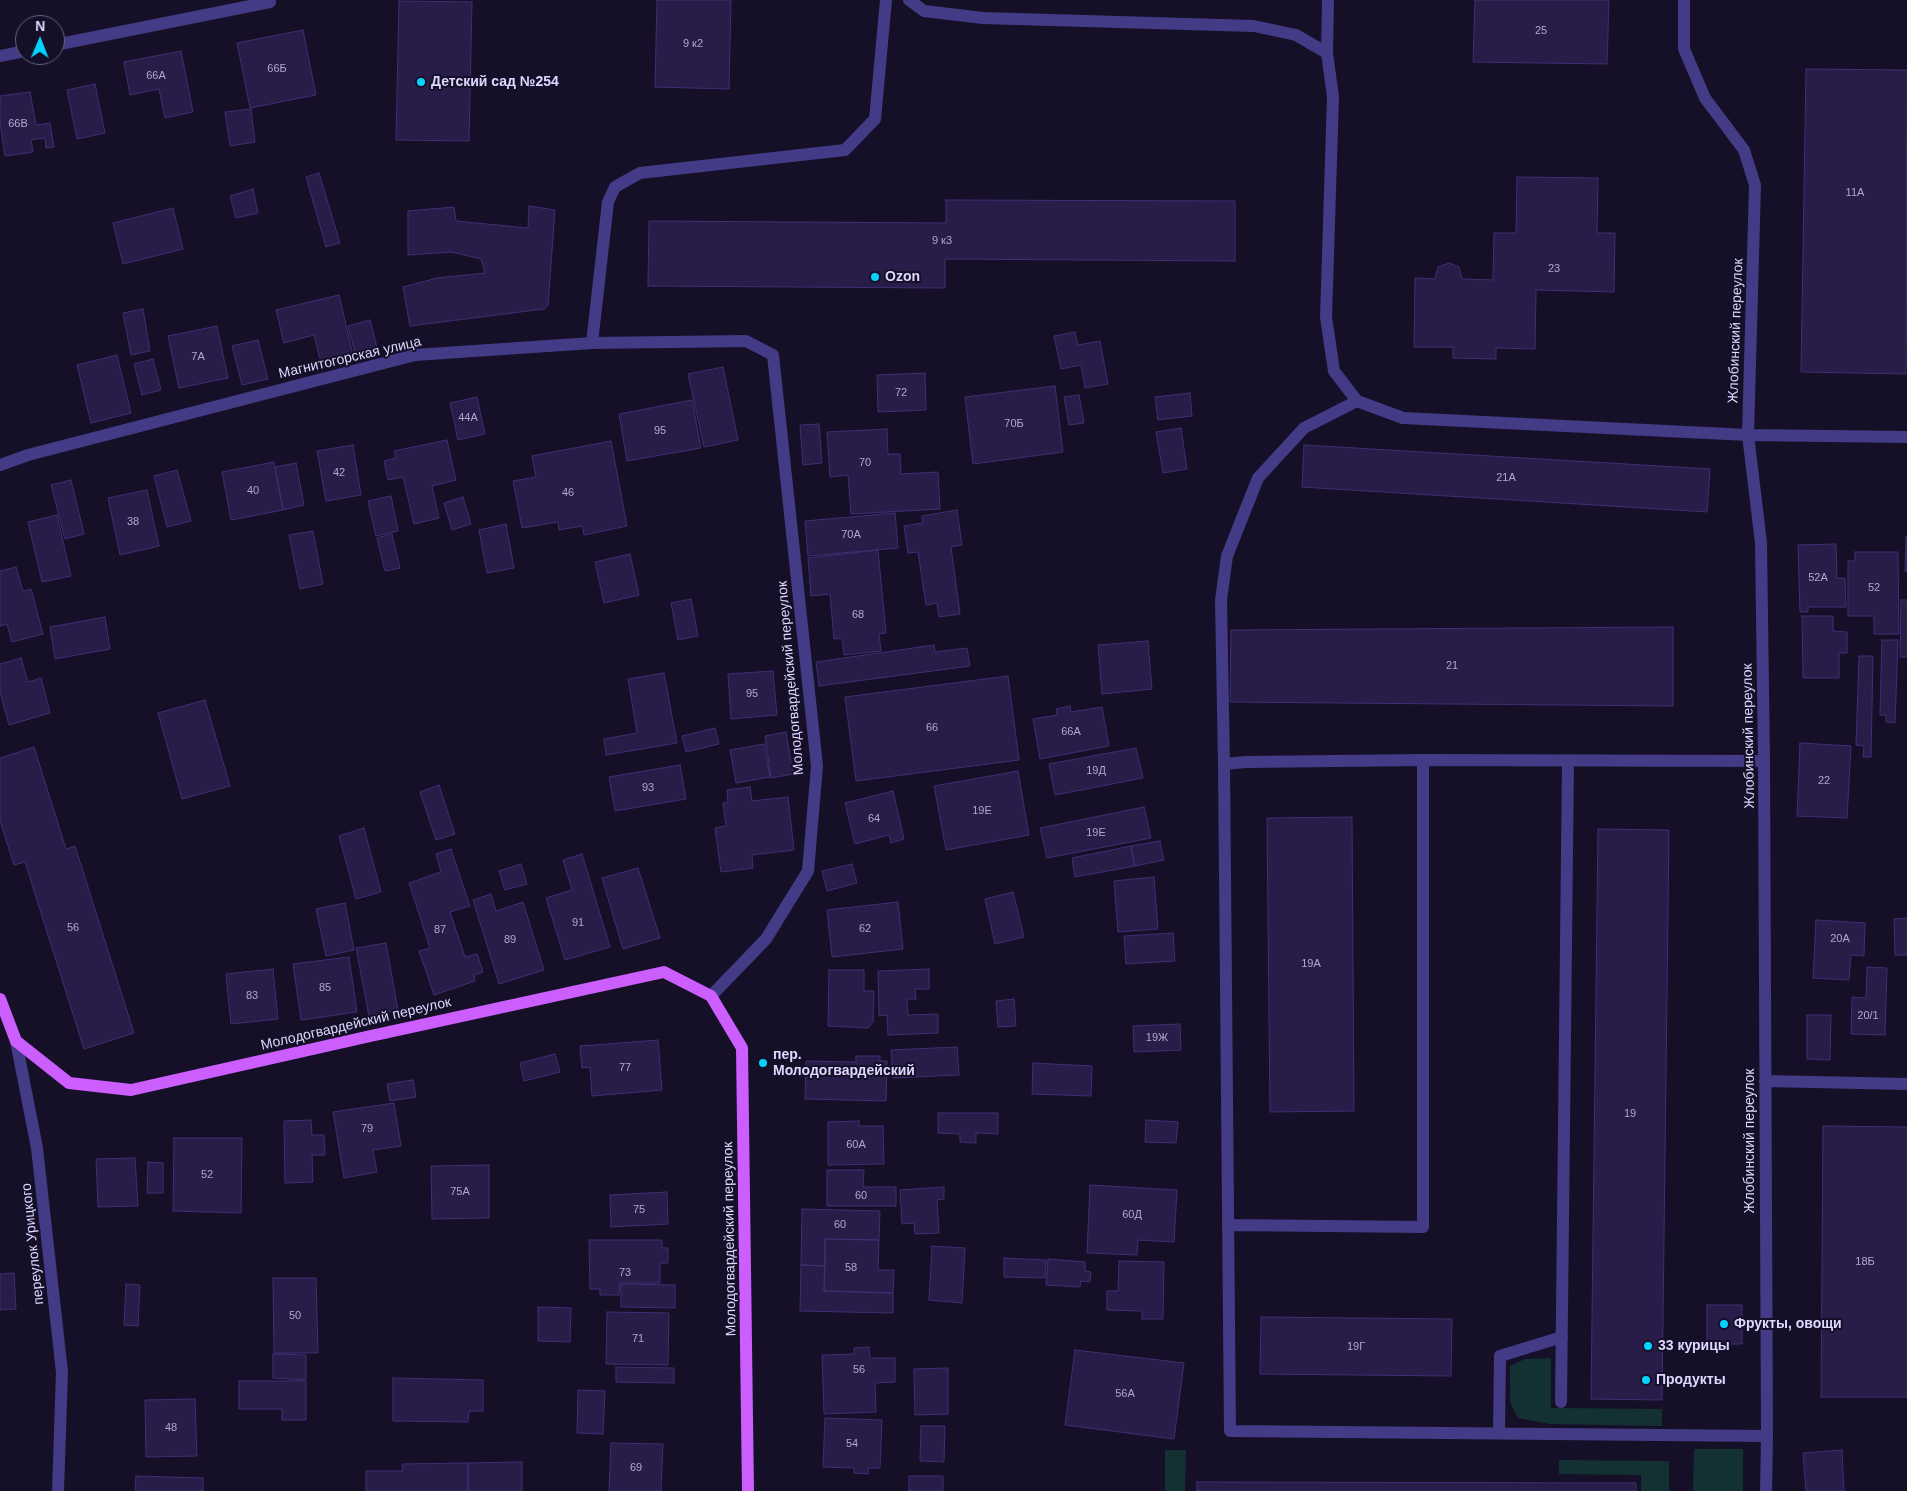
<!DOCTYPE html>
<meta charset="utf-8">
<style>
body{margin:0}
#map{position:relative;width:1907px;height:1491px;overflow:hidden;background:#151028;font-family:Helvetica,sans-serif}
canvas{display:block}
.north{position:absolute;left:15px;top:15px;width:50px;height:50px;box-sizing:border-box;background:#151028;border:1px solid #65607e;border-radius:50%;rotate:1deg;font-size:14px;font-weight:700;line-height:20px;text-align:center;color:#ded7ff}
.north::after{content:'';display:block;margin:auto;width:18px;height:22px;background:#04d4fd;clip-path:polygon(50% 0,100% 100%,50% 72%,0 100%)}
</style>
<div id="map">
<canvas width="1907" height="1491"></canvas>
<div class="north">N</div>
</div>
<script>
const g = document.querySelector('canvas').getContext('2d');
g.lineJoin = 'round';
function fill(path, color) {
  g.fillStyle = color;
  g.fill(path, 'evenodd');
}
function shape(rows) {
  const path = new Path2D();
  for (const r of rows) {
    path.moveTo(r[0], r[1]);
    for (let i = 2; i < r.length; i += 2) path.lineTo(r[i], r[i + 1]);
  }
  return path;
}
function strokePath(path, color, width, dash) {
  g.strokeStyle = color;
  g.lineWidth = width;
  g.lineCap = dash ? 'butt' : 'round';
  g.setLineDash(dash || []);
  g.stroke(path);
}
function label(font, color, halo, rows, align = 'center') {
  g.font = font + ' Helvetica,sans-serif';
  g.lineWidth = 4;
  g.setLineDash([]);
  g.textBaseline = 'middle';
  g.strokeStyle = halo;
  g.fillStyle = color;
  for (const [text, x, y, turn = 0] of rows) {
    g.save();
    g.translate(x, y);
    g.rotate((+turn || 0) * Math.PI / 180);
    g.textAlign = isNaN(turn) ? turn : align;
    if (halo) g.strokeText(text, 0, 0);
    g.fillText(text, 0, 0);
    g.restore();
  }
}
const green = shape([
 [1551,1358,1551,1408,1662,1409,1662,1426,1550,1424,1518,1418,1510,1402,1510,1366,1525,1359],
 [1694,1449,1743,1449,1743,1491,1693,1491],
 [1165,1450,1186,1450,1185,1491,1165,1491],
 [1559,1460,1669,1461,1669,1491,1641,1491,1641,1475,1559,1474]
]);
const building = shape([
 [657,0,731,0,729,89,655,87,657,0],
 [1475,0,1609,0,1607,64,1473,62,1475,0],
 [399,1,472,2,469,141,396,140,399,1],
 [303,30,316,95,250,108,237,43,303,30],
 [181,51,193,112,165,118,159,89,130,95,124,62,181,51],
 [1806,69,1907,70,1906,374,1801,372,1806,69],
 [95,84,105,133,77,139,67,90,95,84],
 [30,92,36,125,50,123,54,147,46,148,45,138,31,140,33,152,5,156,0,123,0,96,30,92],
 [251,109,255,142,230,146,225,112,251,109],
 [319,173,340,243,326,247,306,177,319,173],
 [1517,177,1598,178,1597,233,1615,233,1614,292,1536,290,1535,349,1496,348,1496,359,1453,358,1453,347,1414,347,1415,278,1435,279,1438,267,1449,263,1459,267,1462,279,1493,280,1494,233,1516,233,1517,177],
 [253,189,258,213,236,218,230,196,253,189],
 [946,200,1235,201,1235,261,945,259,945,288,648,286,649,221,946,223,946,200],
 [529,206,555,210,548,305,544,309,410,326,403,287,437,278,485,273,481,259,451,252,408,255,408,211,454,207,456,221,528,228,529,206],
 [173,208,183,249,123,264,113,223,173,208],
 [339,295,353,355,321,363,314,335,284,343,276,310,339,295],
 [143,309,150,351,131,355,123,313,143,309],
 [370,320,378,351,356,356,348,326,370,320],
 [217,326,228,378,179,388,168,336,217,326],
 [1075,332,1078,345,1100,341,1108,384,1085,388,1081,365,1061,369,1054,336,1075,332],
 [258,340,268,379,242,385,232,346,258,340],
 [117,355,131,413,91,423,77,365,117,355],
 [153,359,161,390,142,395,134,364,153,359],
 [723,367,738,440,704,447,688,374,723,367],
 [925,373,926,410,878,412,877,375,925,373],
 [1055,386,1063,452,973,464,965,397,1055,386],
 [1190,393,1192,416,1158,420,1155,397,1190,393],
 [1079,395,1084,423,1069,425,1064,397,1079,395],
 [477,397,485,434,458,440,450,403,477,397],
 [692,400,701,448,627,461,619,414,692,400],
 [819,424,822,463,803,465,800,425,819,424],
 [1181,428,1187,469,1163,473,1156,432,1181,428],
 [887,429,888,454,900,454,901,474,938,472,940,509,851,514,848,475,830,477,827,432,887,429],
 [447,440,456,480,432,486,439,518,414,524,403,477,388,480,384,461,396,458,394,451,447,440],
 [611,441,627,526,584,535,582,526,559,530,558,522,522,528,513,481,536,477,532,456,611,441],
 [353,445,361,495,326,501,317,451,353,445],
 [1304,445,1710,469,1707,512,1302,487,1304,445],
 [274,462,283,510,231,520,222,472,274,462],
 [296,463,304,505,283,510,275,467,296,463],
 [177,470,191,521,167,527,154,476,177,470],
 [71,480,84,534,65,539,51,485,71,480],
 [147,490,159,546,120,555,108,498,147,490],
 [391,496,398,531,376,536,368,501,391,496],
 [463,497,471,524,452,530,444,503,463,497],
 [957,510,962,545,951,547,960,614,939,617,937,603,926,605,918,552,908,553,904,526,923,523,922,516,957,510],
 [895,513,898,548,808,556,805,521,895,513],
 [57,515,71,576,42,582,28,522,57,515],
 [506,524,514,568,487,573,479,530,506,524],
 [313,531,323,584,300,589,289,535,313,531],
 [392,534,400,568,385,571,377,538,392,534],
 [1906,537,1907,537,1907,571,1905,571,1906,537],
 [1836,544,1837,578,1845,578,1846,607,1808,607,1808,612,1800,612,1798,545,1836,544],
 [878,550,886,633,879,634,881,651,844,655,842,638,834,639,830,594,811,596,808,558,878,550],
 [1855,552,1898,552,1899,634,1874,634,1874,616,1848,616,1848,561,1855,561,1855,552],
 [630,554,639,595,604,603,595,562,630,554],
 [16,567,23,591,31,589,43,634,12,642,7,624,0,626,0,571,16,567],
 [691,599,698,636,678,640,671,603,691,599],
 [1901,600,1907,600,1907,657,1900,657,1901,600],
 [1802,616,1833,616,1833,631,1847,632,1847,653,1839,653,1839,678,1803,678,1802,616],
 [105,617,110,649,55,659,50,627,105,617],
 [1673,627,1673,706,1230,702,1231,630,1673,627],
 [1882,640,1898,640,1895,723,1886,722,1886,715,1880,715,1882,640],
 [1148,641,1152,689,1102,694,1098,645,1148,641],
 [934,645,935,652,967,648,970,666,819,686,816,662,934,645],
 [1859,656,1873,656,1871,757,1863,757,1864,746,1856,745,1859,656],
 [21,658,28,682,41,678,50,713,9,725,0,692,0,664,21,658],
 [773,671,777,715,731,719,728,674,773,671],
 [664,673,677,743,606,755,604,739,637,733,628,679,664,673],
 [1008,676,1019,760,856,781,845,697,1008,676],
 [205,700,230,786,182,799,158,713,205,700],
 [1070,706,1071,712,1102,707,1109,746,1040,759,1033,719,1057,715,1056,709,1070,706],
 [715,728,719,744,686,752,682,736,715,728],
 [786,732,793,774,771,778,765,736,786,732],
 [1800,743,1851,746,1847,818,1797,816,1800,743],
 [764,744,770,777,736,783,730,750,764,744],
 [34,747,66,849,75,846,134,1033,84,1049,25,862,14,865,0,821,0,758,34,747],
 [1136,748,1143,778,1055,795,1049,764,1136,748],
 [680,765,686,799,615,811,609,777,680,765],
 [1018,771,1029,835,946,850,934,786,1018,771],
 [439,785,455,834,436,840,420,792,439,785],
 [750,787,752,801,788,797,794,850,752,855,753,868,721,872,715,828,726,826,723,803,728,802,727,790,750,787],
 [893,791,904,839,891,843,889,835,855,844,845,803,893,791],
 [1144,807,1151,838,1047,858,1040,828,1144,807],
 [1352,817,1354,1111,1270,1112,1267,818,1352,817],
 [364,828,381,892,356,899,339,836,364,828],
 [1598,829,1669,830,1662,1400,1591,1399,1598,829],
 [1160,841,1164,860,1135,866,1131,846,1160,841],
 [1131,846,1135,866,1075,877,1072,858,1131,846],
 [451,849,470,906,450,912,465,957,477,954,483,972,474,975,475,981,434,995,419,951,430,948,409,883,441,872,436,854,451,849],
 [582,854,610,947,565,960,546,898,572,890,563,860,582,854],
 [521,864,527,884,505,890,499,871,521,864],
 [852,864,857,883,827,891,822,871,852,864],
 [638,868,660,938,623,949,602,878,638,868],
 [1154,877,1158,929,1118,932,1114,881,1154,877],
 [1013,892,1024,937,995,944,985,899,1013,892],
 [491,894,496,911,523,902,544,970,499,984,473,900,491,894],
 [898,902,903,949,832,957,827,910,898,902],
 [345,903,354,950,326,956,316,909,345,903],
 [1907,918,1907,955,1895,955,1894,919,1907,918],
 [1816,920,1865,923,1864,956,1851,955,1849,980,1813,978,1816,920],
 [1173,933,1175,961,1126,964,1124,936,1173,933],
 [386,943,398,1010,369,1016,356,948,386,943],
 [349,957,357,1012,301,1020,293,964,349,957],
 [1867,967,1887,968,1885,1035,1851,1034,1852,997,1866,998,1867,967],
 [273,969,278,1019,231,1024,226,974,273,969],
 [929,969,929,989,915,989,916,999,907,999,908,1015,938,1014,938,1033,888,1035,887,1015,879,1016,878,971,929,969],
 [829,970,864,970,864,991,874,991,873,1022,868,1028,828,1026,829,970],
 [1014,999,1016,1026,998,1027,996,1001,1014,999],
 [1807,1015,1831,1015,1830,1060,1807,1059,1807,1015],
 [1180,1024,1181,1050,1134,1052,1133,1026,1180,1024],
 [658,1040,662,1090,592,1096,590,1067,582,1068,580,1046,658,1040],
 [957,1047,959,1075,893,1078,891,1050,957,1047],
 [555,1054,560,1072,524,1081,520,1063,555,1054],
 [856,1056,880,1056,880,1061,887,1061,886,1101,805,1099,806,1061,856,1062,856,1056],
 [1033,1063,1092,1066,1091,1096,1032,1094,1033,1063],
 [413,1080,416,1097,390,1101,387,1084,413,1080],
 [394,1103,401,1146,373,1150,377,1172,344,1178,333,1112,394,1103],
 [938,1113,998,1113,998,1134,976,1133,976,1143,960,1142,960,1134,938,1133,938,1113],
 [311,1120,312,1135,324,1135,325,1155,312,1155,313,1182,285,1183,284,1121,311,1120],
 [1146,1120,1178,1122,1176,1143,1145,1142,1146,1120],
 [859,1121,859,1126,883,1126,884,1164,828,1165,828,1122,859,1121],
 [1823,1126,1907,1127,1907,1397,1821,1397,1823,1126],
 [174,1138,242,1138,241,1213,173,1211,174,1138],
 [135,1158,138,1206,98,1207,96,1159,135,1158],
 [148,1162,163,1163,163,1193,147,1193,148,1162],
 [489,1165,489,1218,432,1219,431,1166,489,1165],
 [827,1170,864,1170,863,1187,896,1187,896,1206,827,1206,827,1170],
 [1090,1185,1177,1190,1174,1242,1138,1240,1137,1255,1087,1253,1090,1185],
 [944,1187,944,1199,937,1200,939,1233,915,1234,914,1223,902,1224,900,1190,944,1187],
 [667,1192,668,1224,611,1227,610,1195,667,1192],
 [802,1209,880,1211,879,1240,825,1239,825,1266,801,1265,802,1209],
 [825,1239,879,1240,878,1270,894,1270,893,1293,824,1291,825,1239],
 [589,1240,662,1240,662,1248,668,1248,668,1263,660,1263,660,1283,620,1283,619,1295,600,1295,600,1289,590,1289,589,1240],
 [932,1246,965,1248,962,1303,929,1300,932,1246],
 [1004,1258,1046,1260,1045,1278,1004,1277,1004,1258],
 [1048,1259,1085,1262,1085,1271,1091,1272,1090,1282,1081,1281,1080,1287,1046,1285,1048,1259],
 [1119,1261,1164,1262,1163,1319,1142,1319,1142,1311,1107,1310,1107,1291,1118,1291,1119,1261],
 [801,1265,825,1266,824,1291,893,1293,893,1313,800,1311,801,1265],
 [14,1273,16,1309,0,1310,0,1274,14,1273],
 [273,1278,316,1278,318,1353,274,1353,273,1278],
 [126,1284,140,1285,138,1326,124,1325,126,1284],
 [621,1284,675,1285,675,1308,621,1307,621,1284],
 [1707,1305,1742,1305,1742,1344,1707,1344,1707,1305],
 [538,1307,571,1308,570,1342,538,1341,538,1307],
 [607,1312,669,1313,668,1365,606,1364,607,1312],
 [1261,1317,1452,1319,1451,1376,1260,1374,1261,1317],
 [869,1347,870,1358,895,1358,895,1382,875,1383,876,1412,824,1414,822,1355,854,1354,854,1348,869,1347],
 [1075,1350,1184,1363,1174,1439,1065,1425,1075,1350],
 [273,1354,306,1355,306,1380,273,1378,273,1354],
 [616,1367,674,1368,674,1383,616,1382,616,1367],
 [948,1368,948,1414,915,1415,914,1369,948,1368],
 [393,1378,483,1380,483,1411,469,1411,468,1422,393,1421,393,1378],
 [239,1381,306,1381,306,1420,282,1420,282,1409,239,1409,239,1381],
 [578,1390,605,1391,603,1434,577,1433,578,1390],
 [195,1399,197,1456,146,1457,145,1400,195,1399],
 [825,1418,882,1420,880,1468,868,1468,868,1474,854,1473,854,1468,823,1467,825,1418],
 [921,1426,945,1426,944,1462,920,1461,921,1426],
 [611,1443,663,1444,661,1491,609,1491,611,1443],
 [1842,1450,1844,1491,1806,1491,1803,1453,1842,1450],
 [522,1462,522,1491,468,1491,468,1463,522,1462],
 [468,1463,468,1491,366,1491,366,1471,403,1471,402,1464,468,1463],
 [136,1476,203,1478,203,1491,135,1491,136,1476],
 [909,1476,943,1476,943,1491,909,1491,909,1476],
 [1197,1482,1636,1483,1636,1491,1197,1491,1197,1482]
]);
const lane = shape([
 [909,0,924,11,983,18,1254,26,1296,35,1327,53,1333,97,1326,317,1334,371,1357,401,1403,418,1748,435],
 [1327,53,1328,0],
 [592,343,608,202,615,187,640,173,845,150,875,119,886,0],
 [1764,761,1423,760,1246,762,1224,764,1230,1431,1767,1436],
 [1224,764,1221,600,1227,556,1258,478,1304,428,1357,401],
 [1229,1225,1423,1227,1423,760],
 [1561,1402,1568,760],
 [1499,1432,1500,1356,1562,1337]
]);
const street = shape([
 [1684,0,1684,49,1705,98,1744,150,1755,185,1748,435,1761,543,1764,761,1767,1436,1766,1491],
 [55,45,270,2],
 [0,56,25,51],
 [1748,435,1907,437],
 [0,465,28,455,415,355,592,343,746,341,773,355,817,766,808,871,766,939,711,996],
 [16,1041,37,1148,62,1372,58,1491],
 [1765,1081,1907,1084]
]);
const primary = shape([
 [0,999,16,1041,69,1083,131,1090,366,1037,664,972,711,996,742,1048,748,1491]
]);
const markers = [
 [421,82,5,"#04d4fd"],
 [875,277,5,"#04d4fd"],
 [763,1063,5,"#04d4fd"],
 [1724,1324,5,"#04d4fd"],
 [1648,1346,5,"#04d4fd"],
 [1646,1380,5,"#04d4fd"]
];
const numberNames = [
 ["25",1541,31],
 ["9 к2",693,44],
 ["66Б",277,69],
 ["66А",156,76],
 ["66В",18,124],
 ["11А",1855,193],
 ["9 к3",942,241],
 ["23",1554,269],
 ["7А",198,357],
 ["72",901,393],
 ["44А",468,418],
 ["70Б",1014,424],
 ["95",660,431],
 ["70",865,463],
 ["42",339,473],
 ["21А",1506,478],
 ["40",253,491],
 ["46",568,493],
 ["38",133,522],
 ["70А",851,535],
 ["52А",1818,578],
 ["52",1874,588],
 ["68",858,615],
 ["21",1452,666],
 ["95",752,694],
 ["66",932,728],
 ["66А",1071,732],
 ["19Д",1096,771],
 ["22",1824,781],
 ["93",648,788],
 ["19Е",982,811],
 ["64",874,819],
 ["19Е",1096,833],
 ["91",578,923],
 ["56",73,928],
 ["62",865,929],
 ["87",440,930],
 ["20А",1840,939],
 ["89",510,940],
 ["19А",1311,964],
 ["85",325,988],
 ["83",252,996],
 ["20/1",1868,1016],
 ["19Ж",1157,1038],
 ["77",625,1068],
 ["19",1630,1114],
 ["79",367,1129],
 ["60А",856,1145],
 ["52",207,1175],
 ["75А",460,1192],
 ["60",861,1196],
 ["75",639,1210],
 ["60Д",1132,1215],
 ["60",840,1225],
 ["18Б",1865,1262],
 ["58",851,1268],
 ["73",625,1273],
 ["50",295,1316],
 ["71",638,1339],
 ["19Г",1356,1347],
 ["56",859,1370],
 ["56А",1125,1394],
 ["48",171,1428],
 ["54",852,1444],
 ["69",636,1468]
];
const poiNames = [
 ["Детский сад №254",431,82],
 ["Ozon",885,277],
 ["пер.",773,1055],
 ["Молодогвардейский",773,1071],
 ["Фрукты, овощи",1734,1324],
 ["33 курицы",1658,1346],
 ["Продукты",1656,1380]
];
const streetNames = [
 ["Жлобинский переулок",1736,331,-88],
 ["Магнитогорская улица",350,358,-13],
 ["Молодогвардейский переулок",791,678,-95],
 ["Жлобинский переулок",1749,736,-91],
 ["Молодогвардейский переулок",356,1024,-13],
 ["Жлобинский переулок",1750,1141,-90],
 ["Молодогвардейский переулок",730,1239,-91],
 ["переулок Урицкого",33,1244,-96]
];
fill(green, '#133132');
fill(building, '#281c48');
strokePath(building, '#412e74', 1);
strokePath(lane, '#433b86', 12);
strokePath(street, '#433b86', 12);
strokePath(primary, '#cd5efe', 12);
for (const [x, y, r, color] of markers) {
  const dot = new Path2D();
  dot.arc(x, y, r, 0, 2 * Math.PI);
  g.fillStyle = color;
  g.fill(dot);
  strokePath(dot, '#151028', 2);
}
label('11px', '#b0a8d1', null, numberNames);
label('bold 14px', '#ded7ff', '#151028', poiNames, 'left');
label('14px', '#ded7ff', '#151028', streetNames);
</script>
